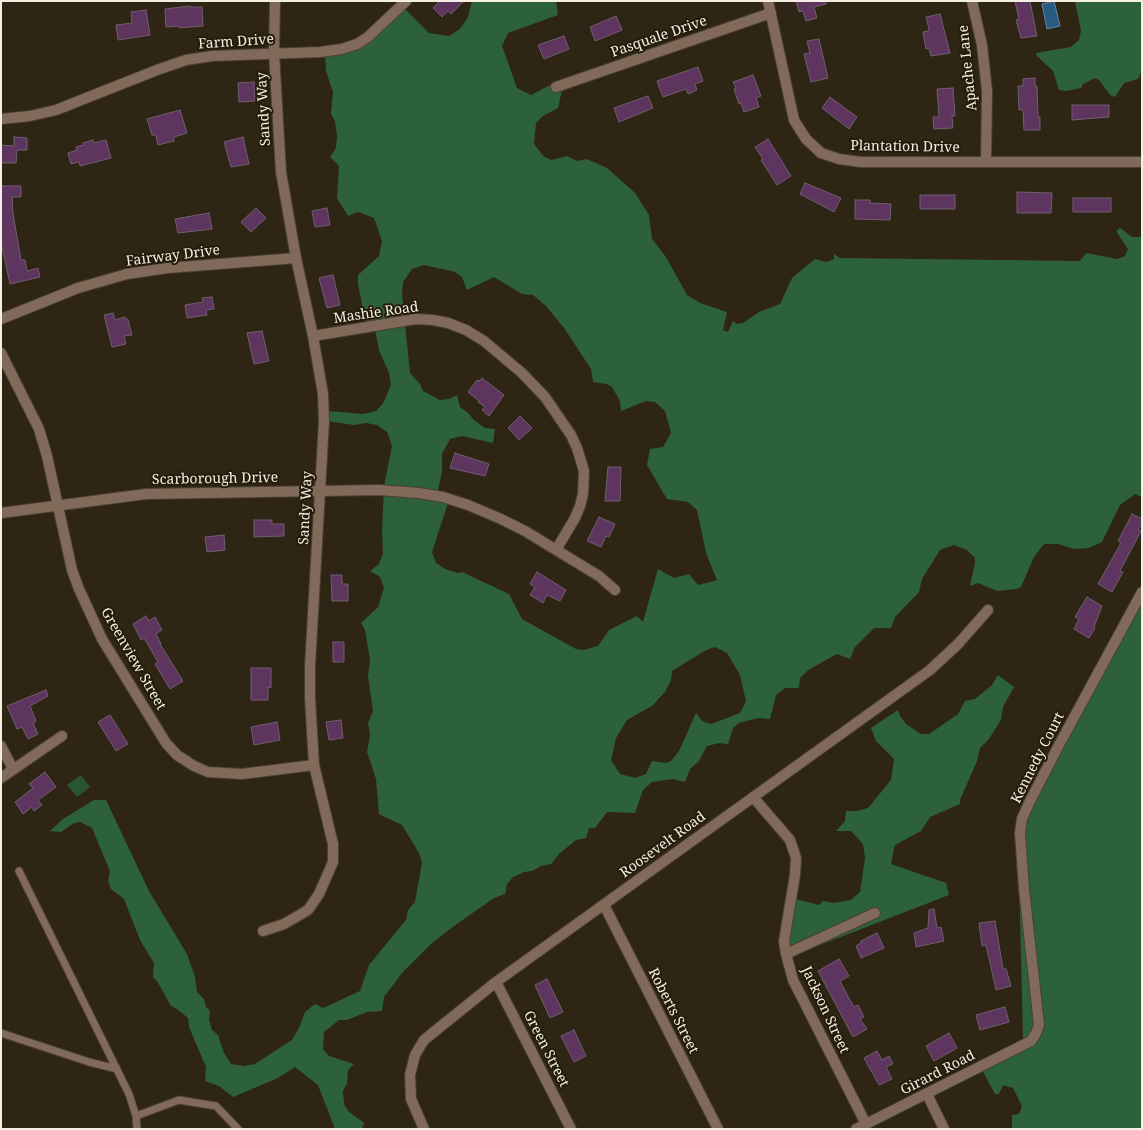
<!DOCTYPE html>
<style>
body{margin:0}
#map{position:relative;width:1143px;height:1130px;overflow:hidden;background:#2f2514;font-family:"Noto Serif",serif}
canvas{display:block}
.frame{position:absolute;inset:0;border:2px solid #f4eee3;pointer-events:none}
</style>
<div id="map">
<canvas width="1143" height="1130"></canvas>
<div class="frame"></div>
</div>
<script>
const g = document.querySelector('canvas').getContext('2d');
g.lineJoin = 'round';
function fill(path, color) {
  g.fillStyle = color;
  g.fill(path, 'evenodd');
}
function shape(rows) {
  const path = new Path2D();
  for (const r of rows) {
    path.moveTo(r[0], r[1]);
    for (let i = 2; i < r.length; i += 2) path.lineTo(r[i], r[i + 1]);
  }
  return path;
}
function strokePath(path, color, width, dash) {
  g.strokeStyle = color;
  g.lineWidth = width;
  g.lineCap = dash ? 'butt' : 'round';
  g.setLineDash(dash || []);
  g.stroke(path);
}
function label(font, color, halo, rows, align = 'center') {
  g.font = font + ' "Noto Serif",serif';
  g.lineWidth = 4;
  g.setLineDash([]);
  g.textBaseline = 'middle';
  g.strokeStyle = halo;
  g.fillStyle = color;
  for (const [text, x, y, turn = 0] of rows) {
    g.save();
    g.translate(x, y);
    g.rotate((+turn || 0) * Math.PI / 180);
    g.textAlign = isNaN(turn) ? turn : align;
    if (halo) g.strokeText(text, 0, 0);
    g.fillText(text, 0, 0);
    g.restore();
  }
}
const green = shape([
 [81,775,90,787,77,797,67,785]
]);
const forest = shape([
 [472,1,556,1,558,15,508,33,502,46,517,88,531,95,552,84,564,81,558,108,543,116,536,123,534,144,544,157,552,160,567,156,577,161,587,159,607,168,635,193,649,215,652,239,666,257,687,295,700,303,727,312,723,330,728,332,733,321,737,324,743,323,759,312,780,304,792,278,815,259,826,262,834,259,834,254,840,258,1080,261,1086,253,1117,259,1125,256,1128,249,1116,231,1120,228,1132,237,1142,237,1142,497,1135,494,1120,505,1102,542,1089,548,1074,549,1058,544,1044,544,1034,557,1021,587,1017,589,997,591,978,583,970,586,975,563,975,558,967,550,954,545,940,550,922,579,919,592,895,617,891,628,874,628,855,647,850,659,837,654,808,670,800,678,799,688,785,688,776,695,770,719,758,718,739,723,733,728,728,744,719,743,707,746,699,761,690,769,685,782,673,779,652,782,643,790,635,813,607,812,595,828,589,828,586,838,576,840,559,854,551,864,541,866,532,871,524,872,513,877,507,884,505,894,494,898,454,926,432,943,402,973,384,997,382,1011,367,1012,347,1020,339,1020,324,1032,323,1049,329,1056,354,1064,348,1070,347,1084,343,1091,344,1104,348,1111,364,1123,362,1129,335,1129,318,1085,295,1067,278,1078,233,1097,219,1086,205,1081,206,1067,189,1027,188,1018,177,1009,171,1006,157,981,153,977,154,963,140,940,124,899,111,889,108,881,110,871,92,828,80,822,74,823,61,832,50,831,63,819,94,800,106,800,149,891,187,954,195,977,197,992,204,999,206,1007,210,1011,209,1020,212,1030,218,1035,224,1053,231,1064,244,1066,255,1064,292,1040,299,1028,305,1012,315,1004,323,1008,360,991,369,965,406,920,408,910,415,902,422,863,419,853,402,825,379,814,376,779,367,752,370,735,368,723,373,711,368,676,370,660,365,630,361,623,378,607,384,588,380,577,370,571,379,564,383,554,382,532,384,486,392,446,387,432,377,425,366,423,354,425,327,421,327,411,363,414,376,411,384,402,391,384,389,373,379,350,374,325,366,323,358,284,358,275,379,256,382,241,374,218,358,212,348,216,337,198,339,166,330,157,336,148,337,136,335,121,331,114,333,92,326,71,325,49,350,44,403,7,429,33,449,36,460,29,468,17],
 [424,265,455,272,462,277,467,290,494,277,522,294,533,295,546,306,564,328,591,369,593,382,607,384,612,387,620,401,621,411,646,401,655,402,665,411,671,433,663,447,650,449,647,465,667,499,688,502,697,510,706,553,717,580,698,585,689,574,674,578,658,569,643,622,637,616,609,630,598,646,584,650,576,649,522,619,509,594,462,572,457,573,445,569,436,563,432,552,449,500,437,495,442,471,442,454,450,439,462,436,493,443,495,429,485,428,474,420,468,413,460,407,457,395,449,399,440,400,423,391,420,384,410,373,402,295,403,282,412,269],
 [715,647,727,653,740,675,746,701,740,713,711,724,702,721,696,713,679,751,671,761,666,763,652,761,646,774,635,778,620,774,611,760,616,738,627,720,652,706,665,692,671,680,672,671,706,650],
 [1075,1,1142,1,1142,71,1138,79,1124,83,1115,97,1110,95,1100,81,1095,78,1083,84,1081,88,1066,91,1059,90,1053,71,1037,56,1036,53,1071,47,1079,40,1081,31],
 [1142,597,1142,1129,1012,1129,1012,1115,1019,1114,1022,1106,1013,1088,1003,1085,999,1094,995,1094,979,1064,1023,1039,1019,876,1022,847,1029,815],
 [998,675,1014,687,1003,707,1001,720,989,739,980,748,977,761,960,800,960,804,930,817,921,831,895,845,891,864,946,883,949,895,789,957,786,954,796,899,819,905,823,901,834,903,851,900,860,892,865,858,863,844,851,831,836,831,845,821,846,811,857,811,868,808,891,780,894,759,876,741,871,728,898,710,900,716,906,724,921,734,929,734,958,714,965,701,975,699,992,685]
]);
const water = shape([
 [1054,1,1060,26,1047,29,1042,4,1054,1]
]);
const building = shape([
 [438,1,464,1,451,14,448,11,442,17,433,8,439,2,438,1],
 [796,1,826,1,826,4,814,7,817,18,806,21,803,11,799,12,796,1],
 [1015,1,1030,1,1037,36,1021,38,1016,20,1019,19,1015,1],
 [190,6,190,7,202,7,203,26,179,28,179,26,166,27,165,9,190,6],
 [146,10,150,35,118,40,116,25,132,23,131,12,146,10],
 [940,14,950,53,931,56,929,48,926,49,923,32,928,31,929,29,926,17,940,14],
 [616,16,622,30,595,41,590,27,616,16],
 [564,36,569,49,544,59,538,45,564,36],
 [819,39,828,78,811,82,804,54,810,53,807,41,819,39],
 [698,67,703,81,695,84,697,90,688,94,686,89,663,97,657,81,698,67],
 [753,75,761,96,756,98,759,107,744,112,741,103,739,104,734,89,736,88,733,82,753,75],
 [1035,78,1035,86,1037,86,1038,117,1040,117,1040,130,1024,130,1023,110,1019,110,1018,86,1023,86,1023,79,1035,78],
 [254,82,255,101,239,102,238,83,254,82],
 [953,88,955,116,952,116,953,128,934,129,933,117,939,117,937,89,953,88],
 [648,96,653,108,619,122,614,108,648,96],
 [830,97,857,117,849,129,822,108,830,97],
 [1072,105,1109,105,1109,117,1072,120,1072,105],
 [180,110,187,133,174,137,174,141,158,145,156,135,152,135,147,119,180,110],
 [14,137,27,138,27,150,17,150,16,163,1,163,1,145,14,146,14,137],
 [243,137,249,164,231,167,224,142,243,137],
 [768,139,791,176,777,185,761,160,763,159,755,147,768,139],
 [93,140,94,143,106,140,111,158,80,166,79,162,71,164,68,153,77,150,76,147,83,145,83,143,93,140],
 [805,183,841,198,834,212,800,194,805,183],
 [1,186,21,186,21,197,12,197,13,214,21,260,25,260,27,271,38,268,40,277,10,284,1,242,1,186],
 [1017,192,1052,193,1051,213,1017,213,1017,192],
 [920,195,955,195,955,209,920,209,920,195],
 [1073,198,1111,198,1111,212,1073,212,1073,198],
 [855,200,870,200,870,203,891,204,890,220,855,219,855,200],
 [256,208,266,218,251,232,241,222,256,208],
 [327,208,330,225,315,227,312,211,327,208],
 [209,213,212,229,178,233,175,219,209,213],
 [333,275,340,305,327,308,319,278,333,275],
 [212,297,214,309,206,310,207,315,187,318,185,305,203,302,202,298,212,297],
 [113,313,115,320,125,317,128,320,132,335,124,336,126,344,112,347,104,315,113,313],
 [262,331,269,361,254,364,247,333,262,331],
 [482,378,504,395,489,416,482,410,485,407,478,402,479,401,468,392,477,380,480,381,482,378],
 [520,416,532,428,519,440,508,428,520,416],
 [455,453,489,464,485,476,450,468,455,453],
 [608,467,621,467,620,501,605,501,608,467],
 [1132,514,1142,519,1142,523,1138,530,1141,531,1120,571,1123,572,1112,592,1098,584,1121,543,1118,541,1132,514],
 [599,517,615,524,609,537,606,536,601,547,587,541,599,517],
 [254,520,272,520,272,524,284,524,284,536,254,537,254,520],
 [224,535,225,550,207,552,205,537,224,535],
 [537,572,566,590,560,601,547,595,543,603,530,595,535,587,530,584,537,572],
 [331,575,342,575,342,584,348,584,348,601,332,601,331,575],
 [1087,597,1102,606,1094,627,1095,628,1089,638,1074,629,1079,619,1075,617,1087,597],
 [146,616,149,621,155,617,162,630,156,634,161,644,160,644,183,681,170,689,155,664,158,662,144,638,141,640,133,624,146,616],
 [333,642,344,642,344,662,333,662,333,642],
 [251,668,271,668,271,688,268,687,268,700,251,700,251,668],
 [46,690,48,696,30,706,36,721,33,723,38,734,28,739,22,727,17,729,7,706,46,690],
 [110,715,128,744,116,751,98,722,110,715],
 [341,720,343,738,329,740,326,722,341,720],
 [277,722,280,740,254,745,251,727,277,722],
 [45,772,56,787,38,800,42,805,34,811,32,807,23,814,15,802,33,788,29,784,45,772],
 [934,909,937,928,941,927,944,941,916,947,914,933,928,928,929,910,934,909],
 [995,921,1003,969,1006,969,1011,986,996,990,986,945,982,946,979,923,995,921],
 [877,933,884,948,861,958,856,946,861,943,861,941,877,933],
 [839,959,849,976,840,981,851,1002,854,1007,858,1005,864,1017,860,1019,867,1029,853,1037,818,971,839,959],
 [547,979,563,1012,550,1018,535,985,547,979],
 [1005,1007,1009,1022,980,1030,976,1015,1005,1007],
 [574,1030,586,1056,574,1062,561,1036,574,1030],
 [949,1033,957,1048,934,1061,926,1046,949,1033],
 [877,1051,882,1060,889,1056,893,1064,886,1067,892,1079,879,1085,864,1058,877,1051]
]);
const lane = shape([
 [19,871,129,1094,136,1116,137,1129],
 [1,1033,89,1062,117,1069],
 [136,1116,179,1100,216,1106,238,1129]
]);
const street = shape([
 [768,1,794,120,806,139,821,153,839,159,861,162,1142,162],
 [972,1,982,45,987,91,986,162],
 [556,87,771,13],
 [1,119,30,116,56,110,157,70,186,60,212,56,320,52,342,49,357,44,368,37,406,1],
 [1,319,78,288,127,274,168,268,296,258],
 [313,336,416,319,433,320,448,323,466,330,484,341,522,373,545,397,571,435,577,448,584,471,583,494,580,506,575,518,556,550],
 [1,353,39,429,47,456,72,570,79,589,102,639,166,743,177,755,194,766,208,772,242,774,314,765],
 [1,513,146,494,379,490,419,493,443,497,468,505,501,519,525,531,599,576,615,590],
 [1,746,13,769],
 [1,778,62,736],
 [753,797,790,840,796,858,795,875,784,941,786,954,793,980,866,1124],
 [604,905,718,1129],
 [263,931,284,924,308,910,319,894,333,862,333,844,314,765,310,698,310,666,324,421,323,394,313,336,296,258,281,172,274,53,275,1],
 [786,954,875,913],
 [496,982,571,1129],
 [927,1094,944,1129],
 [424,1129,411,1099,410,1075,415,1055,424,1040,496,982,930,670,958,644,988,610],
 [856,1129,1031,1041,1036,1033,1039,1025,1024,889,1020,833,1022,819,1029,803,1059,745,1142,592]
]);
const streetNames = [
 ["Pasquale Drive",659,37,-19],
 ["Farm Drive",236,42,-4],
 ["Apache Lane",968,68,-96],
 ["Sandy Way",264,109,-93],
 ["Plantation Drive",905,147,1],
 ["Fairway Drive",173,256,-7],
 ["Mashie Road",376,313,-8],
 ["Scarborough Drive",215,479,-1],
 ["Sandy Way",306,508,-87],
 ["Greenview Street",133,659,60],
 ["Kennedy Court",1038,758,-63],
 ["Roosevelt Road",663,845,-36],
 ["Jackson Street",825,1010,65],
 ["Roberts Street",673,1011,63],
 ["Green Street",546,1049,63],
 ["Girard Road",938,1073,-27]
];
fill(green, '#2a5535');
fill(forest, '#2d613b');
fill(water, '#275b82');
strokePath(water, '#64879f', 1);
fill(building, '#5d355e');
strokePath(building, '#705f6f', 1);
strokePath(lane, '#4b4131', 9);
strokePath(street, '#4b4131', 12);
strokePath(lane, '#826a5b', 7);
strokePath(street, '#826a5b', 10);
label('14px', '#f4eee3', '#251c0b', streetNames);
</script>
